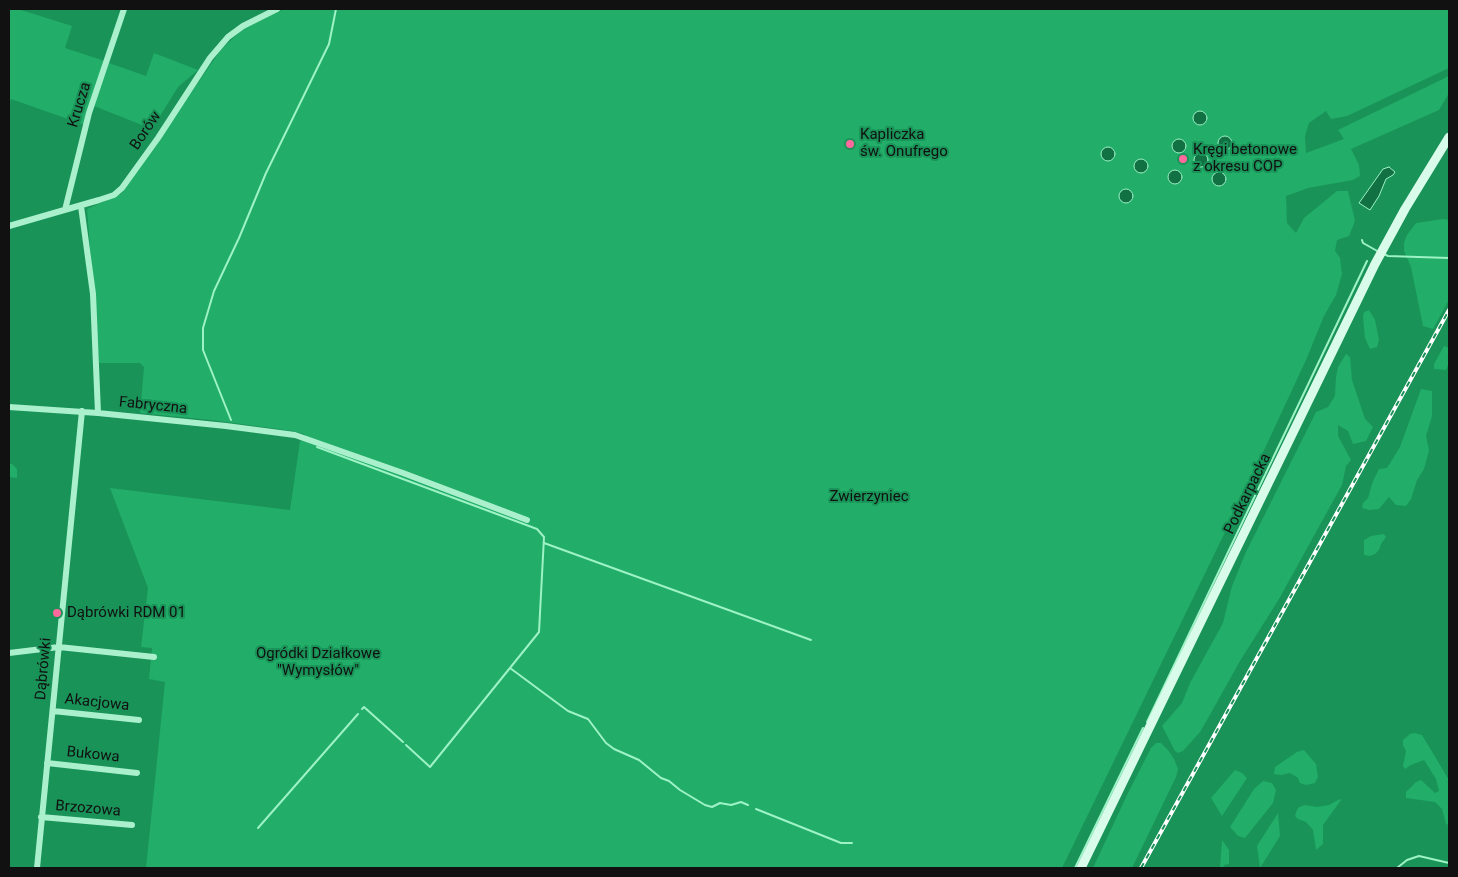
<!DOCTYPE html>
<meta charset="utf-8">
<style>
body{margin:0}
#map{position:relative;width:1458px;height:877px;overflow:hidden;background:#199358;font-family:Roboto,sans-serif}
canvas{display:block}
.frame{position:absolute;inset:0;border:10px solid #111;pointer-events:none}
</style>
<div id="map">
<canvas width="1458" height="877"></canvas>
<div class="frame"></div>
</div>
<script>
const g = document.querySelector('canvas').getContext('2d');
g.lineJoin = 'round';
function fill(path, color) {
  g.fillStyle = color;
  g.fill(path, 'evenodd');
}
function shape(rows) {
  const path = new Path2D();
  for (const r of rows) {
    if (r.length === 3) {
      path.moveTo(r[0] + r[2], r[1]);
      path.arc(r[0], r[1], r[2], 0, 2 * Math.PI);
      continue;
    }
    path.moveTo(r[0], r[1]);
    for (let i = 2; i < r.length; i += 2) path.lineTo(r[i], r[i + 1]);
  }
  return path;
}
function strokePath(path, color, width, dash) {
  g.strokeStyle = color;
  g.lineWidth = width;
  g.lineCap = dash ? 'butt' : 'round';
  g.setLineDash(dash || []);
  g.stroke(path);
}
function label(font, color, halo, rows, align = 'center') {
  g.font = font + ' Roboto,sans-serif';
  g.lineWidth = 4;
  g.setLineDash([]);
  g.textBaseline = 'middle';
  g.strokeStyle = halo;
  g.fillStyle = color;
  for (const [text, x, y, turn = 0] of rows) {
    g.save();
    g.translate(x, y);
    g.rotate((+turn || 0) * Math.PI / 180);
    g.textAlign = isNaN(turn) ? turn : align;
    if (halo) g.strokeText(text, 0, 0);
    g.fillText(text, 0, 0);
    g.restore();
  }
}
const green = shape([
 [9,9,18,9,72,26,65,48,105,61,85,125,11,99,9,105],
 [284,9,1449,9,1449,68,1347,116,1331,119,1326,111,1309,123,1305,136,1306,153,1344,139,1338,130,1449,76,1449,93,1439,110,1351,149,1359,165,1360,176,1353,180,1308,188,1286,196,1287,223,1296,233,1304,218,1337,191,1348,191,1355,221,1349,236,1337,240,1335,251,1340,258,1342,274,1336,295,1324,316,1306,360,1246,489,1062,868,146,868,165,682,149,679,152,648,141,647,148,588,110,488,290,510,300,441,306,438,304,434,293,431,211,420,140,413,144,367,140,363,99,363,87,209,121,194,220,51,232,39,245,28],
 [154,53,198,70,178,87,152,129,94,106,109,63,146,76],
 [1443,219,1449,220,1449,300,1433,329,1423,326,1411,267,1404,251,1404,243,1407,235,1416,223],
 [1369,310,1375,320,1379,340,1377,347,1370,349,1365,338,1363,317,1364,312],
 [1444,346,1449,348,1449,363,1446,370,1434,369,1434,364],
 [1346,354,1350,357,1352,380,1365,419,1373,427,1366,441,1353,444,1348,431,1338,425,1338,436,1351,460,1346,466,1342,485,1279,599,1240,661,1207,720,1200,732,1183,751,1178,753,1175,751,1162,726,1182,703,1190,683,1223,623,1232,586,1246,552,1316,412,1328,407,1335,396,1336,377,1338,367],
 [1421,389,1432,391,1432,416,1426,436,1429,450,1424,469,1417,480,1411,499,1406,506,1396,505,1389,497,1379,509,1369,510,1362,508,1363,503,1368,498,1373,481,1379,469,1387,468,1400,447],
 [9,464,12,464,17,469,17,478,9,477],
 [1384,534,1386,537,1381,544,1379,550,1375,554,1370,556,1364,555,1364,540,1371,536],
 [1414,733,1422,735,1449,780,1449,825,1446,824,1442,809,1435,802,1406,798,1406,792,1416,782,1421,780,1435,793,1439,791,1436,779,1424,760,1411,765,1405,769,1403,766,1406,751,1403,745,1403,740,1410,734],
 [1156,743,1161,743,1168,750,1174,759,1178,769,1176,777,1132,868,1093,868,1127,795,1151,748],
 [1304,750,1316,764,1318,777,1315,783,1306,785,1300,783,1298,778,1290,773,1281,775,1274,774,1275,767,1297,752],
 [1235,770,1242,773,1247,778,1222,816,1211,798],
 [1263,781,1272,783,1276,790,1273,803,1245,838,1238,836,1230,827,1254,789],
 [1340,799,1341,800,1323,825,1323,844,1316,850,1313,830,1306,822,1298,819,1295,816,1297,810,1299,807,1305,805,1317,807,1329,805],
 [1278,813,1280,836,1260,868,1257,846],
 [1222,840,1229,850,1229,864,1224,865,1223,868,1220,868]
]);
const water = shape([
 [1200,118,7],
 [1225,143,7],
 [1179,146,7],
 [1108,154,7],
 [1201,160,7],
 [1141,166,7],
 [1389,167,1395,172,1393,175,1386,179,1379,196,1370,210,1359,203,1383,169,1389,167],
 [1175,177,7],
 [1219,179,7],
 [1126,196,7]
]);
const stream = shape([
 [1362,240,1363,243,1379,252],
 [1384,254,1388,256,1449,258],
 [231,420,203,350,203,328,214,291,239,238,266,173,329,44,336,9],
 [317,447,537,529,544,537,539,632,430,767,406,745],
 [544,543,811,640],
 [510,668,568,711,588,719,606,743,614,749,639,760,661,778,669,781,680,790,705,805,712,807,720,803,731,805,741,802,748,805],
 [362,709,364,707,403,742],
 [1147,722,1367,261],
 [756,809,841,843,852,843],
 [258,828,358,714],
 [1075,868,1143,728],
 [1397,868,1407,860,1419,856,1449,863]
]);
const street = shape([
 [81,206,93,294,98,413],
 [65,210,89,113,124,9],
 [9,226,99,200,114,195,122,188,158,138,210,58,228,37,243,26,277,9],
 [9,407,98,413,226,426,295,435,403,473,527,520],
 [9,653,59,647,154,657],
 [53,711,139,720],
 [47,763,137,773],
 [41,817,132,825],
 [37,868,82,411]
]);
const secondary = shape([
 [1081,868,1375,264,1405,209,1449,137]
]);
const rail = shape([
 [1141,868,1449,310]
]);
const markers = [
 [850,144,5,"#ff699b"],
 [1183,159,5,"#ff699b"],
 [57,613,5,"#ff699b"]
];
const streetNames = [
 ["Krucza",80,105,-73],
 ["Borów",146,131,-56],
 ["Fabryczna",153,406,6],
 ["Podkarpacka",1248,494,-64],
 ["Dąbrówki",44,669,-85],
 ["Akacjowa",97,703,6],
 ["Bukowa",93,755,6],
 ["Brzozowa",88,809,5]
];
const poiNames = [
 ["Kapliczka",860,135],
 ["św. Onufrego",860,152],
 ["Kręgi betonowe",1193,150],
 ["z okresu COP",1193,167],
 ["Dąbrówki RDM 01",67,613]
];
const parkNames = [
 ["Zwierzyniec",869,497],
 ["Ogródki Działkowe",318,654],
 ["\"Wymysłów\"",318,671]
];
fill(green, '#22ad68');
fill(water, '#117143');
strokePath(water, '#9df2c6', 1);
strokePath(stream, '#9df2c6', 2);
strokePath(street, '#aaf0cd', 6);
strokePath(secondary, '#d8fbea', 9);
strokePath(rail, '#fff', 4);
strokePath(rail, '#199358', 2, [5.5]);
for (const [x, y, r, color] of markers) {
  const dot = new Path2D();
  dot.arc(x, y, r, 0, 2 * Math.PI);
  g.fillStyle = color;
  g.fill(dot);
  strokePath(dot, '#199358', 2);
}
label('15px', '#111', '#199358', streetNames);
label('15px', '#111', '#199358', poiNames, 'left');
label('15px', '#111', '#199358', parkNames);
</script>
